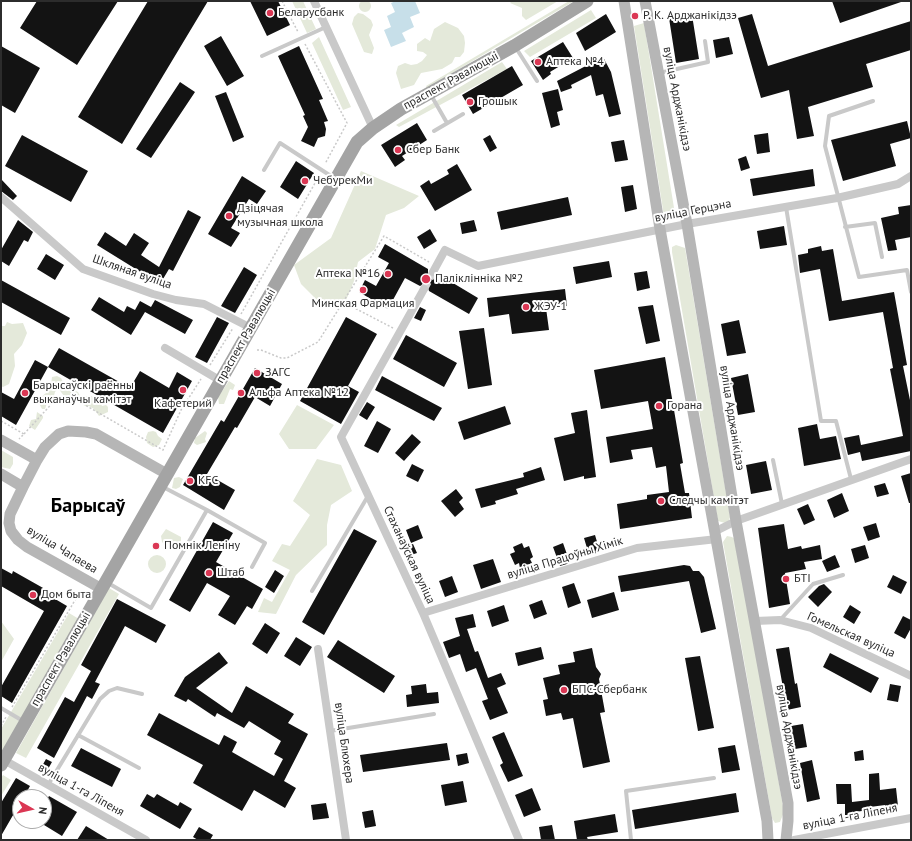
<!DOCTYPE html>
<meta charset="utf-8">
<style>
body{margin:0}
#map{position:relative;width:912px;height:841px;overflow:hidden;background:#fff;font-family:"PT Sans",sans-serif}
canvas{display:block}
.frame{position:absolute;inset:0;border:2px solid #2c2c2c;pointer-events:none}
.north{position:absolute;left:12px;top:789px;width:40px;height:40px;box-sizing:border-box;background:#fff;border:1px solid #ababab;border-radius:50%;rotate:98deg;font-size:11px;font-weight:700;line-height:16px;text-align:center;color:#2c2c2c}
.north::after{content:'';display:block;margin:auto;width:14px;height:18px;background:#db3754;clip-path:polygon(50% 0,100% 100%,50% 72%,0 100%)}
</style>
<div id="map">
<canvas width="912" height="841"></canvas>
<div class="frame"></div>
<div class="north">N</div>
</div>
<script>
const g = document.querySelector('canvas').getContext('2d');
g.lineJoin = 'round';
function fill(path, color) {
  g.fillStyle = color;
  g.fill(path, 'evenodd');
}
function shape(rows) {
  const path = new Path2D();
  for (const r of rows) {
    if (r.length === 3) {
      path.moveTo(r[0] + r[2], r[1]);
      path.arc(r[0], r[1], r[2], 0, 2 * Math.PI);
      continue;
    }
    path.moveTo(r[0], r[1]);
    for (let i = 2; i < r.length; i += 2) path.lineTo(r[i], r[i + 1]);
  }
  return path;
}
function strokePath(path, color, width, dash) {
  g.strokeStyle = color;
  g.lineWidth = width;
  g.lineCap = dash ? 'butt' : 'round';
  g.setLineDash(dash || []);
  g.stroke(path);
}
function label(font, color, halo, rows, align = 'center') {
  g.font = font + ' "PT Sans",sans-serif';
  g.lineWidth = 4;
  g.setLineDash([]);
  g.textBaseline = 'middle';
  g.strokeStyle = halo;
  g.fillStyle = color;
  for (const [text, x, y, turn = 0] of rows) {
    g.save();
    g.translate(x, y);
    g.rotate((+turn || 0) * Math.PI / 180);
    g.textAlign = isNaN(turn) ? turn : align;
    if (halo) g.strokeText(text, 0, 0);
    g.fillText(text, 0, 0);
    g.restore();
  }
}
const green = shape([
 [365,6,6],
 [292,1,303,1,316,29,307,33],
 [512,1,558,1,526,20,522,16,522,8,510,3],
 [569,1,574,1,427,88,426,86],
 [591,10,596,18,530,57,524,51],
 [358,13,363,14,371,20,373,25,369,35,374,48,372,54,364,52,352,24,354,17],
 [445,22,458,28,464,36,465,43,464,52,460,57,455,57,452,63,442,69,421,73,414,85,401,89,396,73,398,66,405,63,411,65,417,64,422,61,427,55,423,52,417,51,417,44,425,38,430,41,434,29],
 [644,23,675,214,664,216,634,26],
 [319,37,351,107,343,110,312,43],
 [502,62,507,69,399,127,396,125],
 [361,171,419,196,404,208,386,215,375,249,358,262,354,281,344,305,319,302,301,284,294,265,331,238],
 [676,245,685,248,730,517,729,521,725,523,718,521,672,252,672,247],
 [7,322,12,324,23,323,27,333,22,345,14,354,15,366,9,384,3,387,1,386,1,326,5,326],
 [57,376,61,378,64,384,69,383,72,389,78,392,80,396,92,396,96,402,100,402,102,406,106,405,108,407,108,412,99,416,94,409,89,406,85,406,74,395,64,396,58,388,55,392,53,399,47,403,45,409,42,409,39,403,40,398,46,393,48,387,51,385,52,377],
 [229,381,235,385,233,390,230,389,224,404,219,404,218,397],
 [297,405,334,425,316,449,289,449,279,434],
 [37,412,43,416,43,418,35,430,29,426,31,420,36,419],
 [153,431,156,432,158,436,162,439,159,445,153,447,147,443,146,437,148,432],
 [205,431,207,433,205,439,206,442,197,445,194,443,195,438],
 [1,450,13,457,13,464,10,469,1,467],
 [317,459,341,465,352,491,331,505,327,525,327,545,296,575,276,614,258,612,264,598,272,602,290,570,272,561,282,544,290,546,310,515,293,501],
 [179,477,183,479,180,487,176,489,172,488,174,478],
 [166,529,181,537,181,542,175,548,170,549,162,542,161,536],
 [727,536,732,537,736,540,784,812,780,822,775,823,772,818,723,542],
 [157,564,9],
 [109,588,119,594,26,758,16,753],
 [69,613,79,619,1,753,1,729],
 [1,621,14,639,1,662],
 [3,775,11,780,1,796,1,778]
]);
const water = shape([
 [396,1,415,1,420,13,410,17,414,27,402,33,406,41,391,47,384,30,391,27,387,16,395,12,391,3]
]);
const building = shape([
 [37,1,118,1,77,65,20,28],
 [148,1,208,1,122,144,78,117],
 [250,1,278,1,290,25,267,36],
 [832,1,901,1,901,2,840,23],
 [606,14,616,32,585,51,576,33],
 [752,14,768,66,911,21,911,50,866,64,873,87,808,107,814,136,797,139,789,90,761,98,738,18],
 [692,15,699,59,676,63,669,18],
 [221,36,244,76,227,86,204,46],
 [729,37,733,54,716,58,713,40],
 [563,42,573,58,550,72,551,74,543,80,531,61],
 [1,46,40,68,15,113,1,105],
 [299,46,323,99,319,100,328,121,324,122,326,129,325,136,318,138,314,147,301,141,308,127,303,116,305,115,278,56],
 [603,57,611,72,621,114,609,117,603,94,596,96,591,75,571,85,572,88,561,92,557,81],
 [512,66,523,85,473,114,462,95],
 [180,82,195,92,151,158,136,149],
 [558,89,563,110,557,112,560,125,551,128,542,93],
 [226,92,244,137,233,142,215,96],
 [907,121,911,138,890,144,896,166,843,181,831,140],
 [417,123,427,140,402,156,405,160,395,167,381,145],
 [768,133,770,152,757,154,754,135],
 [22,135,88,171,71,202,5,166],
 [490,135,497,148,490,152,483,139],
 [624,140,628,160,615,162,611,142],
 [746,156,750,168,741,171,738,159],
 [296,161,314,173,298,199,280,187],
 [457,164,472,190,435,211,420,186,429,180,431,184,449,174,447,170],
 [813,169,815,186,753,196,750,179],
 [242,176,266,191,257,204,249,199,231,228,240,233,231,247,208,234],
 [1,179,17,196,13,200,1,191],
 [633,185,637,209,625,212,621,187],
 [568,197,572,215,501,230,497,212],
 [911,205,911,237,895,240,897,250,888,251,881,218,899,214,898,207],
 [188,210,201,217,173,271,169,269,160,284,97,245,105,232,126,246,134,233,149,243,141,255,159,267],
 [18,220,33,232,28,242,24,240,9,266,1,261,1,250],
 [474,220,477,231,462,234,460,223],
 [784,226,787,245,760,249,757,231],
 [430,229,437,241,424,249,417,237],
 [385,244,428,269,428,273,430,277,434,277,438,274,478,298,469,314,429,291,427,284,424,284,420,286,405,278,388,309,359,292,365,280,376,286,389,263,378,257],
 [821,246,822,251,833,249,842,301,894,292,907,365,903,366,911,405,911,451,862,461,860,452,848,455,844,438,859,435,861,445,903,436,890,369,893,368,883,312,829,321,820,269,800,273,798,255,808,253,808,249],
 [46,254,64,265,55,280,37,269],
 [609,261,612,277,576,284,573,267],
 [244,267,257,275,235,313,221,306],
 [647,271,650,288,637,291,634,273],
 [1,280,70,318,61,335,1,302],
 [565,289,567,306,546,308,549,330,512,334,509,314,489,317,487,298],
 [99,297,124,312,127,306,135,310,140,301,151,307,155,300,193,320,185,334,145,312,131,335,91,310],
 [653,305,660,341,646,344,638,307],
 [420,307,426,310,421,321,414,318],
 [217,317,229,323,207,363,195,357],
 [346,317,377,334,348,386,359,392,341,424,300,401],
 [739,320,746,353,727,356,721,324],
 [484,328,492,385,468,389,459,331],
 [406,335,457,363,444,387,393,359],
 [59,348,130,388,140,371,169,388,177,372,192,381,163,433,48,367],
 [665,357,683,463,680,464,685,493,689,493,692,518,620,529,617,504,647,499,647,495,669,492,666,466,656,468,652,447,631,450,633,459,610,463,606,437,653,429,648,401,601,409,594,370],
 [35,360,48,367,16,425,1,416,1,392,14,399],
 [255,368,282,384,270,406,255,397,237,428,235,427,207,474,235,490,224,510,183,485,221,420,224,422],
 [748,374,755,412,738,415,731,378],
 [382,376,442,408,434,421,375,390],
 [367,402,375,407,367,420,359,415],
 [505,406,511,424,464,440,458,422],
 [587,410,596,477,584,479,584,476,564,481,554,438,575,433,571,413],
 [377,421,391,429,378,453,364,446],
 [817,424,820,439,836,436,841,459,804,466,798,428],
 [412,434,421,442,404,461,395,453],
 [766,461,772,490,751,494,746,465],
 [412,464,424,470,418,482,406,476],
 [541,467,545,480,516,489,518,494,495,501,496,504,481,508,475,489,524,477,523,473],
 [911,473,911,503,909,503,901,476],
 [885,483,889,494,877,497,874,486],
 [456,489,463,498,459,502,464,509,455,517,441,501],
 [842,493,849,511,834,518,827,500],
 [808,504,815,520,804,525,797,509],
 [213,522,233,533,216,562,263,589,252,609,247,606,235,625,218,615,230,596,207,583,190,612,169,600],
 [876,523,880,537,868,541,863,527],
 [784,524,788,549,801,546,802,549,820,545,822,559,804,562,806,569,785,573,790,604,769,608,758,528],
 [418,525,423,538,411,543,406,530],
 [354,529,377,541,324,635,302,622],
 [595,535,600,552,589,555,584,538],
 [522,543,524,548,529,546,533,557,530,559,532,563,520,568,519,563,515,565,510,554,515,552,513,547],
 [563,543,570,563,560,566,553,547],
 [413,544,417,553,408,556,404,547],
 [865,545,869,558,855,563,851,549],
 [835,555,840,567,827,572,822,561],
 [493,559,501,582,481,589,473,565],
 [684,565,690,566,693,571,699,571,704,577,716,629,701,633,689,581,621,592,618,576],
 [1,568,12,574,13,571,52,593,50,596,67,606,12,703,1,696,1,687,44,611,1,586],
 [275,570,284,576,274,593,265,587],
 [893,575,907,582,901,594,887,587],
 [452,576,458,592,445,597,439,581],
 [574,583,581,603,568,608,562,587],
 [824,584,832,592,818,607,808,597,819,586],
 [614,592,619,610,592,618,587,600],
 [117,599,166,625,156,643,125,626,95,682,100,684,92,699,87,696,54,758,37,748,65,697,74,702,91,671,81,665],
 [542,600,547,614,534,619,529,605],
 [504,605,509,621,492,627,487,611],
 [850,605,861,612,854,624,843,617],
 [473,614,476,627,467,629,475,652,478,651,488,678,501,673,506,684,497,688,508,713,490,720,482,701,488,699,476,668,466,672,460,654,449,658,443,642,460,636,455,618],
 [903,616,911,620,911,628,905,639,894,633],
 [265,623,280,633,267,654,252,644],
 [296,637,312,647,300,666,284,656],
 [338,640,395,676,384,693,327,657],
 [541,647,544,659,518,666,515,653],
 [789,647,795,684,797,683,801,707,787,710,776,649],
 [592,648,596,667,601,674,599,679,605,712,600,713,610,762,583,768,573,718,563,720,561,713,546,716,543,700,548,699,543,678,560,674,558,665,575,662,573,652],
 [219,652,228,663,196,688,232,713,246,686,294,714,288,723,308,734,284,781,296,788,285,808,254,790,242,811,193,783,203,765,147,735,159,713,219,745,224,735,237,742,232,752,274,776,283,759,274,754,281,741,249,721,244,728,217,713,215,717,188,699,186,702,174,696,185,677],
 [830,653,879,678,871,693,823,667],
 [700,656,714,728,698,731,685,658],
 [426,684,427,693,438,692,439,703,407,707,406,695,412,694,411,686],
 [890,684,901,686,898,702,887,700],
 [803,724,807,747,795,749,791,726],
 [504,732,523,776,508,782,500,765,503,763,492,737],
 [447,743,450,760,363,772,360,755],
 [735,745,740,770,722,773,718,748],
 [81,748,121,769,112,787,71,766],
 [863,750,864,760,855,761,854,752],
 [467,753,469,763,458,766,456,755],
 [46,759,52,762,48,769,42,766],
 [812,760,820,799,807,802,800,763],
 [879,773,880,790,896,788,898,806,885,808,885,805,870,807,870,810,854,812,854,815,845,815,845,804,837,804,836,784,851,784,852,802,869,800,869,774],
 [16,778,30,786,24,797,20,797,20,803,1,836,1,803],
 [463,781,467,802,445,806,441,785],
 [532,788,541,810,524,817,515,795],
 [736,793,739,812,635,829,632,810],
 [147,794,154,798,157,794,178,806,180,802,192,809,180,829,140,806],
 [49,796,77,812,62,836,44,825,44,805],
 [326,803,329,818,313,820,311,805],
 [373,810,376,826,365,828,362,812],
 [615,814,618,832,587,837,588,840,577,840,574,821],
 [552,825,555,840,541,840,539,827],
 [86,826,109,840,77,840],
 [199,827,213,835,210,840,198,840,193,837]
]);
const streetTunnel = shape([
 [424,289,433,272]
]);
const path = shape([
 [282,1,298,32],
 [305,44,347,123,325,164],
 [343,302,384,236,429,262],
 [241,314,319,176],
 [257,350,261,350,281,358,287,358,318,342,343,302,393,328],
 [210,365,233,328],
 [1,421,24,434,19,439],
 [24,434,57,398,73,398,163,450,181,410,201,379],
 [12,707,81,590],
 [1,726,6,717]
]);
const lane = shape([
 [516,48,537,81],
 [262,56,326,27],
 [659,73,708,62,705,41],
 [431,95,447,123],
 [873,101,829,116,825,146,859,277,907,270,911,292],
 [434,131,463,114],
 [264,170,280,143,334,178],
 [786,207,821,421,836,421,851,479],
 [845,227,875,223,882,257],
 [773,460,782,504],
 [207,510,265,543,252,567],
 [108,583,151,608,207,510,163,487],
 [312,591,368,496],
 [781,619,813,584,843,575],
 [1,708,23,721],
 [330,731,434,714],
 [78,735,139,768],
 [48,785,100,699,109,691,117,688,142,694],
 [631,840,626,791,714,778]
]);
const street = shape([
 [314,1,373,128],
 [1,197,83,269,153,294,176,300,204,304,251,328],
 [433,272,445,250,478,266,687,224,837,198,898,184,911,176],
 [424,289,341,437,423,613,519,840],
 [165,348,221,381],
 [716,531,736,521,911,459],
 [423,613,637,548,717,539],
 [755,621,780,620,811,628,911,676],
 [318,649,346,840],
 [4,760,146,840],
 [794,840,911,818]
]);
const secondary = shape([
 [624,1,660,229,767,821,768,840],
 [645,1,687,224,736,521,788,803,788,821,786,840],
 [1,440,37,460,45,447,59,434,68,431,86,432,96,434,167,474],
 [1,474,23,487,10,514,9,523,11,531,18,540,27,547,102,589],
 [23,487,37,460]
]);
const primary = shape([
 [1,765,357,142,373,128,401,109,514,46,587,1]
]);
const markers = [
 [270,13,4,"#db3754"],
 [635,16,4,"#db3754"],
 [538,62,4,"#db3754"],
 [470,102,4,"#db3754"],
 [398,150,4,"#db3754"],
 [305,181,4,"#db3754"],
 [229,216,4,"#db3754"],
 [388,274,4,"#db3754"],
 [426,279,5,"#db3754"],
 [363,290,4,"#db3754"],
 [526,307,4,"#db3754"],
 [257,373,4,"#db3754"],
 [183,390,4,"#db3754"],
 [25,393,4,"#db3754"],
 [241,393,4,"#db3754"],
 [659,406,4,"#db3754"],
 [190,481,4,"#db3754"],
 [661,501,4,"#db3754"],
 [156,546,4,"#db3754"],
 [209,573,4,"#db3754"],
 [786,579,4,"#db3754"],
 [33,595,4,"#db3754"],
 [564,690,4,"#db3754"]
];
const poiNames = [
 ["Беларусбанк",278,13],
 ["Р. К. Арджанікідзэ",643,16],
 ["Аптека №4",546,62],
 ["Грошык",478,102],
 ["Сбер Банк",406,150],
 ["ЧебурекМи",313,181],
 ["Дзіцячая",237,209],
 ["музычная школа",237,223],
 ["Аптека №16",380,274,"right"],
 ["Паліклінніка №2",435,279],
 ["Минская Фармация",363,304,"center"],
 ["ЖЭУ-1",534,307],
 ["ЗАГС",265,373],
 ["Барысаўскі раённы",33,386],
 ["выканаўчы камітэт",33,400],
 ["Альфа Аптека №12",249,393],
 ["Кафетерий",183,404,"center"],
 ["Горана",667,406],
 ["KFC",198,481],
 ["Следчы камітэт",669,501],
 ["Помнік Леніну",164,546],
 ["Штаб",217,573],
 ["БТІ",794,579],
 ["Дом быта",41,595],
 ["БПС-Сбербанк",572,690]
];
const streetNames = [
 ["праспект Рэвалюцыі",451,81,-29],
 ["вуліца Арджанікідзэ",677,99,79],
 ["вуліца Герцэна",693,211,-11],
 ["Шкляная вуліца",132,272,19],
 ["праспект Рэвалюцыі",246,336,-60],
 ["вуліца Арджанікідзэ",732,418,81],
 ["вуліца Чапаева",62,550,31],
 ["Стаханаўская вуліца",409,555,65],
 ["вуліца Працоўны Хімік",565,558,-17],
 ["Гомельская вуліца",851,635,24],
 ["праспект Рэвалюцыі",61,659,-60],
 ["вуліца Арджанікідзэ",789,737,80],
 ["вуліца Блюхера",344,743,82],
 ["вуліца 1-га Ліпеня",81,790,29],
 ["вуліца 1-га Ліпеня",850,817,-11]
];
const townNames = [
 ["Барысаў",88,506]
];
fill(green, '#e4e9da');
fill(water, '#c7dfe9');
fill(building, '#131313');
strokePath(streetTunnel, '#d5d5d5', 8, [8, 4]);
strokePath(path, '#c9c9c9', 1.5, [2, 2]);
strokePath(lane, '#c9c9c9', 4);
strokePath(street, '#c9c9c9', 8);
strokePath(secondary, '#b6b6b6', 11);
strokePath(primary, '#a4a4a4', 13);
for (const [x, y, r, color] of markers) {
  const dot = new Path2D();
  dot.arc(x, y, r, 0, 2 * Math.PI);
  g.fillStyle = color;
  g.fill(dot);
  strokePath(dot, '#fff', 1.5);
}
label('12px', '#2c2c2c', '#fff', poiNames, 'left');
label('12px', '#2c2c2c', '#fff', streetNames);
label('bold 20px', '#000', '#fff', townNames);
</script>
